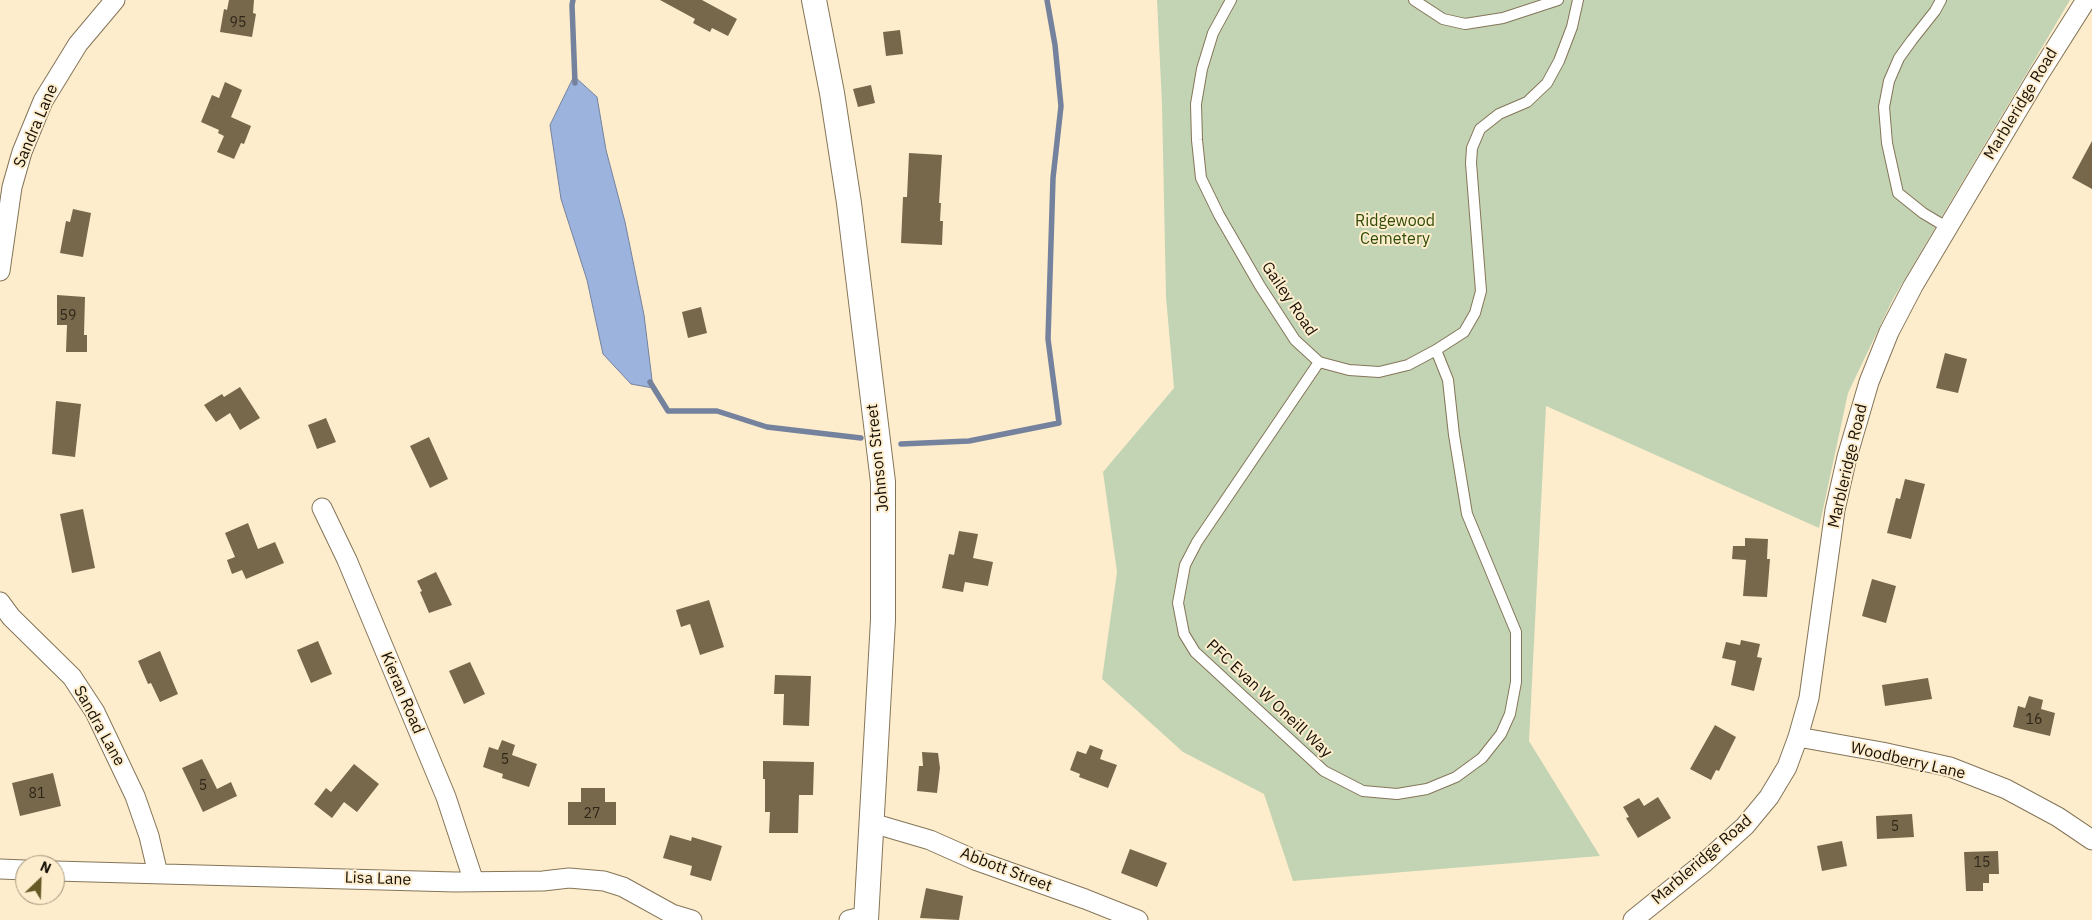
<!DOCTYPE html>
<style>
body{margin:0}
#map{position:relative;width:2092px;height:920px;overflow:hidden;background:#feedcd;font-family:"IBM Plex Sans",sans-serif}
canvas{display:block}
.north{position:absolute;left:15px;top:855px;width:50px;height:50px;box-sizing:border-box;background:#feedcd;border:1px solid #a1957d;border-radius:50%;rotate:24deg;font-size:14px;font-weight:700;line-height:20px;text-align:center;color:#161006}
.north::after{content:'';display:block;margin:auto;width:18px;height:22px;background:#655926;clip-path:polygon(50% 0,100% 100%,50% 72%,0 100%)}
</style>
<div id="map">
<canvas width="2092" height="920"></canvas>
<div class="north">N</div>
</div>
<script>
const g = document.querySelector('canvas').getContext('2d');
g.lineJoin = 'round';
function fill(path, color) {
  g.fillStyle = color;
  g.fill(path, 'evenodd');
}
function shape(rows) {
  const path = new Path2D();
  for (const r of rows) {
    path.moveTo(r[0], r[1]);
    for (let i = 2; i < r.length; i += 2) path.lineTo(r[i], r[i + 1]);
  }
  return path;
}
function strokePath(path, color, width, dash) {
  g.strokeStyle = color;
  g.lineWidth = width;
  g.lineCap = dash ? 'butt' : 'round';
  g.setLineDash(dash || []);
  g.stroke(path);
}
function label(font, color, halo, rows, align = 'center') {
  g.font = font + ' "IBM Plex Sans",sans-serif';
  g.lineWidth = 4;
  g.setLineDash([]);
  g.textBaseline = 'middle';
  g.strokeStyle = halo;
  g.fillStyle = color;
  for (const [text, x, y, turn = 0] of rows) {
    g.save();
    g.translate(x, y);
    g.rotate((+turn || 0) * Math.PI / 180);
    g.textAlign = isNaN(turn) ? turn : align;
    if (halo) g.strokeText(text, 0, 0);
    g.fillText(text, 0, 0);
    g.restore();
  }
}
const green = shape([
 [1157,0,2070,0,1893,299,1848,393,1819,528,1546,406,1529,741,1600,856,1293,881,1264,794,1183,752,1102,679,1117,572,1103,472,1174,388,1166,297,1162,105]
]);
const water = shape([
 [574,76,597,97,606,150,625,222,644,315,653,388,631,384,603,354,587,280,561,199,550,125,574,76]
]);
const stream = shape([
 [573,0,572,5,575,83],
 [650,382,668,411,717,411,767,427,861,438],
 [901,444,969,441,1059,423,1048,339,1053,178,1061,106,1055,45,1047,0]
]);
const building = shape([
 [229,0,254,0,253,13,256,14,252,37,220,32,224,9,227,10],
 [660,0,702,0,737,19,728,36,712,28,710,32,693,23,695,19],
 [900,30,903,54,886,56,883,32],
 [225,82,242,90,231,117,251,126,244,144,241,143,234,159,217,152,224,136,218,133,219,130,201,122,212,95,219,98],
 [871,85,875,103,858,107,853,89],
 [2092,141,2092,189,2072,178],
 [909,153,942,155,939,203,941,203,940,221,943,221,942,245,901,243,903,197,907,197],
 [73,209,91,213,83,257,60,253,66,221,70,222],
 [57,295,85,297,84,335,87,335,87,352,66,352,67,325,57,325],
 [701,307,707,333,688,338,682,312],
 [1945,353,1967,359,1958,393,1936,388],
 [240,387,260,418,240,430,230,413,216,422,204,405,222,394,224,397],
 [56,401,81,404,75,457,52,454],
 [326,418,336,442,317,449,308,425],
 [429,437,448,479,430,488,410,446],
 [1905,479,1925,484,1911,539,1887,533,1896,498,1900,499],
 [83,509,95,568,72,573,60,514],
 [248,523,258,549,275,542,284,563,246,579,242,570,232,574,227,560,235,557,225,533],
 [959,531,978,534,973,558,993,562,988,586,965,582,963,592,942,588,949,554,954,555],
 [1745,538,1768,539,1767,559,1770,559,1767,597,1743,596,1746,560,1732,559,1733,546,1745,546],
 [436,572,452,605,429,613,420,592,422,591,417,581],
 [1872,579,1896,586,1886,623,1862,616],
 [709,600,724,647,700,655,690,624,681,627,676,610],
 [1741,640,1760,644,1757,657,1762,658,1754,691,1731,685,1736,661,1722,658,1726,642,1740,645],
 [318,641,332,674,311,683,297,650],
 [160,651,178,694,160,702,151,683,148,684,138,661],
 [470,662,485,694,464,704,449,671],
 [775,675,811,676,809,726,783,725,784,694,774,694],
 [1928,678,1932,699,1885,706,1882,685],
 [2029,696,2043,700,2041,709,2055,713,2050,736,2013,727,2018,706,2025,708],
 [1715,725,1736,737,1719,771,1716,770,1711,780,1690,769],
 [502,740,515,745,512,755,537,764,529,787,502,778,503,774,483,767,489,747,498,750],
 [1090,745,1103,750,1100,759,1117,765,1108,788,1079,777,1080,774,1070,770,1077,751,1086,754],
 [922,752,938,753,940,768,937,793,917,791,919,766,923,766],
 [202,759,217,789,231,782,237,796,203,812,182,768],
 [763,761,814,762,813,795,799,795,798,833,769,833,770,812,765,812,765,779,763,779],
 [354,764,379,784,357,812,344,802,332,818,314,804,326,788,331,792],
 [53,773,61,806,20,816,12,783],
 [581,788,605,788,605,802,616,802,616,825,568,825,568,802,581,802],
 [1658,797,1671,818,1638,838,1626,818,1629,817,1623,807,1639,798,1644,806],
 [1912,814,1914,837,1877,839,1876,816],
 [670,835,691,841,692,837,722,846,711,881,690,875,692,866,663,858],
 [1842,841,1847,866,1822,871,1817,846],
 [1130,849,1167,863,1157,887,1121,873],
 [1998,851,1999,874,1989,874,1989,883,1983,883,1983,891,1966,891,1964,852],
 [926,888,963,896,959,920,920,918]
]);
const service = shape([
 [1231,0,1213,33,1202,69,1196,104,1197,140,1201,178,1219,215,1260,286,1295,340,1319,362,1349,370,1379,372,1408,365,1436,350,1464,332,1475,313,1481,291,1471,163,1472,148,1480,129,1499,114,1527,102,1547,83,1559,61,1572,27,1578,0],
 [1414,0,1443,19,1465,24,1503,18,1558,0],
 [1941,0,1935,11,1912,40,1899,58,1889,81,1884,107,1887,143,1898,193,1923,213,1948,228],
 [1319,362,1197,542,1185,565,1178,603,1184,634,1195,652,1324,771,1363,791,1397,794,1427,789,1456,777,1482,758,1501,734,1510,714,1516,682,1516,632,1467,514,1454,435,1448,380,1436,350]
]);
const minor = shape([
 [0,271,12,187,22,152,43,101,78,44,115,0],
 [322,508,347,560,446,797,474,882],
 [0,602,11,617,72,677,95,712,135,796,149,836,158,874],
 [1798,737,1882,752,1950,767,2006,789,2058,817,2092,840],
 [872,823,930,840,975,860,1085,899,1138,920],
 [0,869,25,870],
 [55,871,455,882,543,881,569,878,604,881,623,887,672,914,692,920],
 [849,920,866,916],
 [1633,920,1705,862,1745,826,1769,797,1787,767,1798,737,1809,698,1835,510,1847,457,1869,382,1889,332,1913,286,2038,76,2086,0]
]);
const tertiary = shape([
 [814,0,832,93,849,203,883,482,883,620,866,920]
]);
const numberNames = [
 ["95",238,23],
 ["59",68,316],
 ["16",2034,720],
 ["5",505,760],
 ["5",203,786],
 ["81",37,794],
 ["27",592,814],
 ["5",1895,827],
 ["15",1982,863]
];
const streetNames = [
 ["Marbleridge Road",2021,104,-59],
 ["Sandra Lane",36,126,-67],
 ["Gailey Road",1289,299,56],
 ["Johnson Street",878,458,-96],
 ["Marbleridge Road",1848,466,-77],
 ["Kieran Road",402,693,67],
 ["PFC Evan W Oneill Way",1269,699,43],
 ["Sandra Lane",99,726,61],
 ["Woodberry Lane",1908,761,13],
 ["Marbleridge Road",1702,860,-41],
 ["Abbott Street",1006,870,21],
 ["Lisa Lane",378,879,2]
];
const parkNames = [
 ["Ridgewood",1395,221],
 ["Cemetery",1395,239]
];
fill(green, '#c3d4b4');
fill(water, '#9cb3de');
strokePath(water, '#74829d', 1);
strokePath(stream, '#74829d', 5.5);
fill(building, '#77684c');
strokePath(service, '#847558', 12);
strokePath(minor, '#847558', 21);
strokePath(tertiary, '#847558', 26);
strokePath(service, '#fff', 10);
strokePath(minor, '#fff', 19);
strokePath(tertiary, '#fff', 24);
label('14px', '#2e2618', null, numberNames);
label('16px', '#161006', '#feedcd', streetNames);
label('16px', '#2f4b06', '#feedcd', parkNames);
</script>
